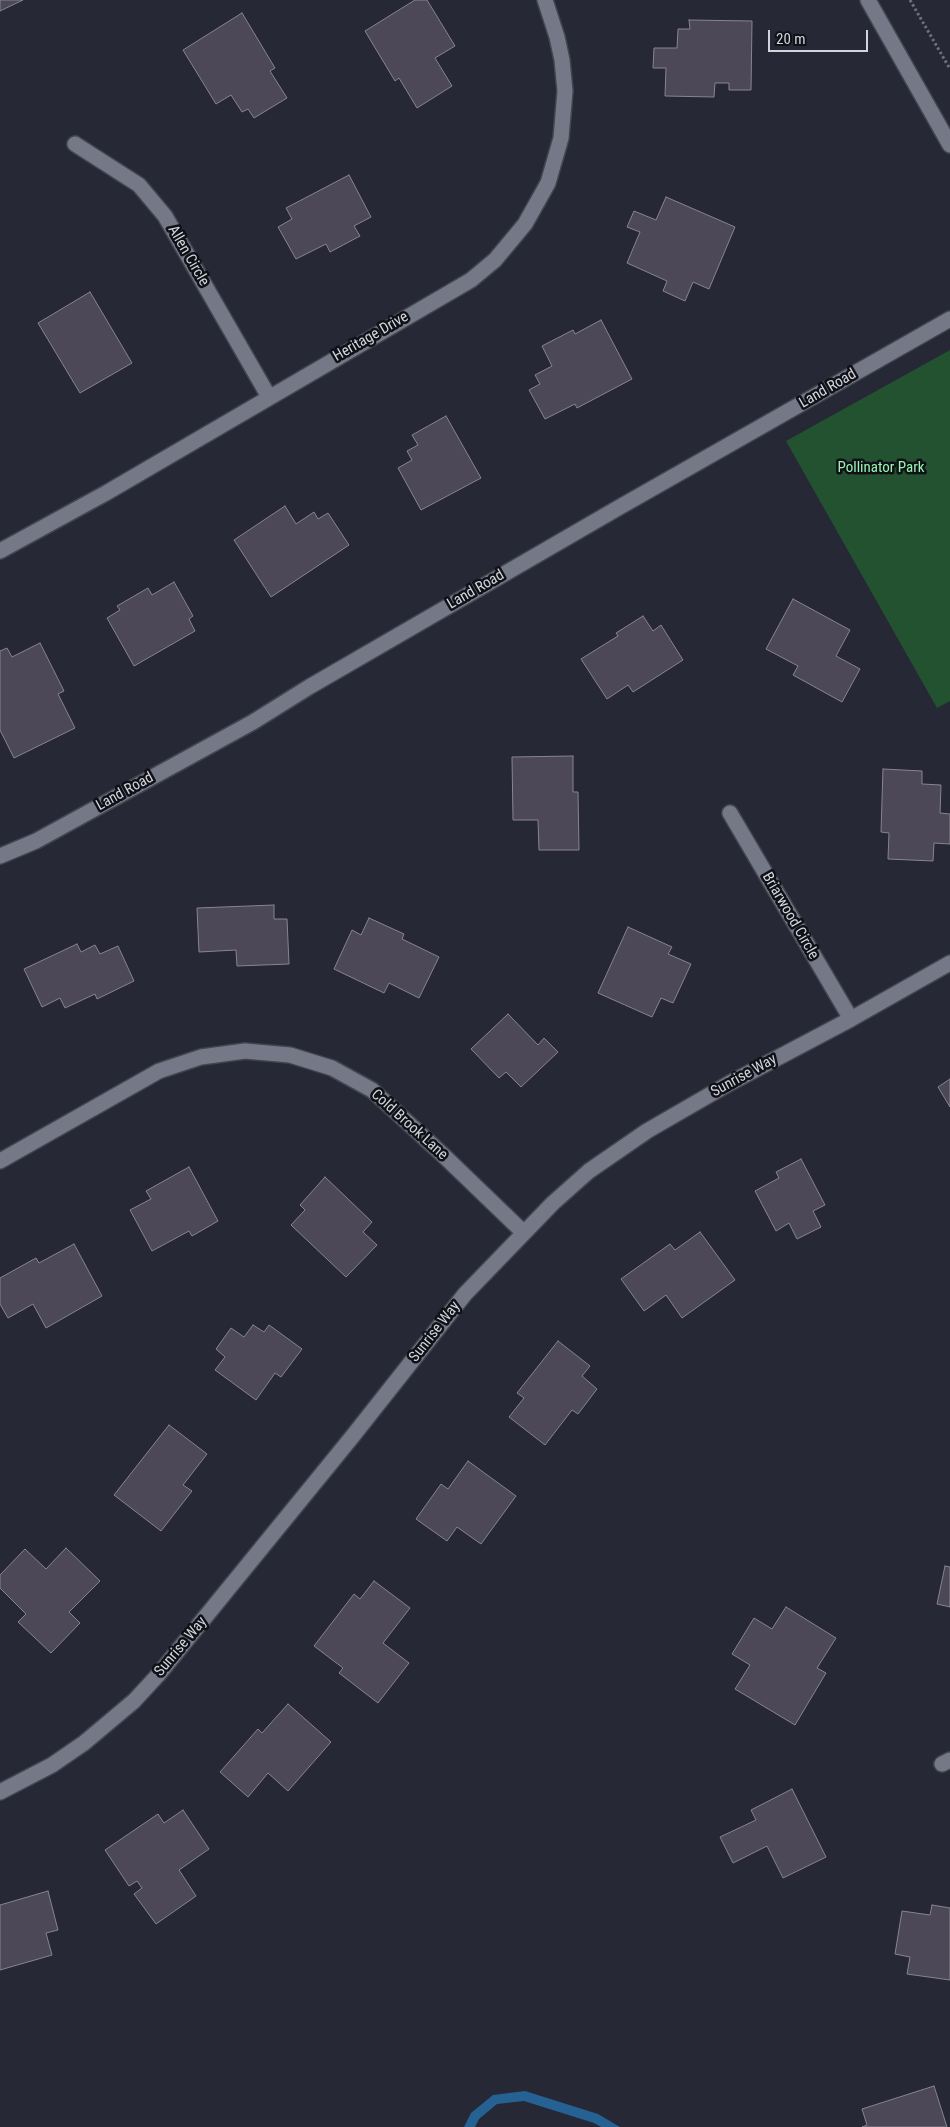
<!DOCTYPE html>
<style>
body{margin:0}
#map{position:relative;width:950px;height:2127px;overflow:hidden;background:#262835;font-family:"Roboto Condensed",sans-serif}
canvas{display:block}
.scale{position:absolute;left:768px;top:30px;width:100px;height:22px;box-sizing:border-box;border:2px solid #d3d5dd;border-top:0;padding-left:6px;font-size:15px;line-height:18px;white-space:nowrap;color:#d3d5dd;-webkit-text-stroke:4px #101117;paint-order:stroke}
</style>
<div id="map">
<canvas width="950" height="2127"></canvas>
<div class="scale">20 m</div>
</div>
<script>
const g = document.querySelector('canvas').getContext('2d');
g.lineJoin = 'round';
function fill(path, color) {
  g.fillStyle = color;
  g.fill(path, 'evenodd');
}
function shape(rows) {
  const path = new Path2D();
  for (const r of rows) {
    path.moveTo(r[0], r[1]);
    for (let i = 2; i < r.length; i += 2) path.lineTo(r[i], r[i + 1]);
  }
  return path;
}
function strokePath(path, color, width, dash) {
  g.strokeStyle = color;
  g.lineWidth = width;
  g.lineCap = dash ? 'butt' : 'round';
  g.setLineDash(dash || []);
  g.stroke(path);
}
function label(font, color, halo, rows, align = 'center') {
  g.font = font + ' "Roboto Condensed",sans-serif';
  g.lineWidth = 5;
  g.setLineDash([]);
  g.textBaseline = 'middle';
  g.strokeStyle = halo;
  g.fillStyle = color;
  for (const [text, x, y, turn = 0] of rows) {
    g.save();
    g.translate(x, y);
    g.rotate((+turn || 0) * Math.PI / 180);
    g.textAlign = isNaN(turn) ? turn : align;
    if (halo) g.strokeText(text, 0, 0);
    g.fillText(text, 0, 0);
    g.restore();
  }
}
const green = shape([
 [950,350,950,701,937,708,786,441]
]);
const water = shape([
 [525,2091,598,2114,620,2127,601,2127,594,2123,524,2101,497,2104,479,2119,475,2127,464,2127,471,2113,493,2095]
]);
const building = shape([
 [0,0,23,0,0,11,0,0],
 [415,0,427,0,455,46,435,58,452,86,417,108,399,78,395,81,365,31,415,0],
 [242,13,275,68,270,71,287,98,254,118,248,109,242,112,231,95,216,104,183,50,242,13],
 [689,20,752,21,751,90,729,90,729,83,715,83,714,97,665,96,666,68,653,68,654,48,677,48,678,29,690,29,689,20],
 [349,175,371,217,354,226,360,236,330,252,326,244,296,259,278,227,292,219,286,208,349,175],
 [666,197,735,227,709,289,693,282,685,301,663,291,667,281,627,263,640,232,627,227,634,211,656,220,666,197],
 [90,292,132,363,80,393,38,323,90,292],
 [601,320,632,379,577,408,575,404,545,419,529,390,540,384,535,375,552,366,542,346,573,330,575,334,601,320],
 [446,416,481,478,421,510,398,468,412,460,407,451,418,445,412,435,446,416],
 [285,506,296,524,314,512,318,519,328,513,349,545,271,597,234,540,285,506],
 [174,582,193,616,189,619,195,631,134,666,107,618,120,610,117,606,148,588,152,595,174,582],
 [793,599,850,630,836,656,860,669,842,702,793,675,798,666,766,649,793,599],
 [643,616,653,631,661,625,683,660,633,692,628,685,607,699,581,659,618,636,616,633,643,616],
 [40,643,64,691,58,694,75,728,14,758,0,730,0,651,7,648,12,657,40,643],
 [573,756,573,792,578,792,579,850,539,850,538,820,513,820,512,757,573,756],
 [883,769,922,771,922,784,941,785,940,813,950,814,950,844,934,843,933,861,888,859,889,833,881,832,883,769],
 [274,905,274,919,287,919,289,964,237,966,236,950,199,952,197,908,274,905],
 [369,918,404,934,402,939,439,957,419,998,389,983,384,993,334,969,352,930,361,935,369,918],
 [628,927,672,947,668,954,691,964,673,1003,661,998,652,1017,598,993,628,927],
 [77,944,81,952,95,945,100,954,118,946,134,981,97,999,95,994,65,1008,60,998,42,1007,24,969,77,944],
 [508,1014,538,1045,544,1038,558,1052,521,1087,506,1072,499,1078,471,1049,508,1014],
 [950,1079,950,1107,938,1087,950,1079],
 [801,1159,825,1205,813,1211,821,1227,797,1239,789,1223,776,1231,755,1191,779,1178,776,1172,801,1159],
 [189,1167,218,1221,192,1236,189,1231,152,1251,130,1210,151,1199,146,1191,189,1167],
 [325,1177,372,1222,363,1232,377,1245,346,1277,291,1225,305,1210,300,1205,325,1177],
 [700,1232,735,1280,682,1318,666,1295,644,1311,621,1279,670,1244,675,1250,700,1232],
 [74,1244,102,1296,46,1328,33,1304,8,1318,0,1304,0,1278,36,1258,39,1263,74,1244],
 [253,1325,264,1332,269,1325,302,1349,281,1377,275,1373,256,1400,215,1370,225,1357,216,1349,231,1328,244,1337,253,1325],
 [558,1341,590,1366,582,1376,597,1389,578,1414,572,1410,545,1445,509,1417,524,1398,517,1393,558,1341],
 [169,1425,207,1454,183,1485,192,1491,161,1531,114,1495,169,1425],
 [468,1461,516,1496,481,1544,457,1527,447,1541,416,1519,441,1484,448,1489,468,1461],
 [66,1548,100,1581,69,1612,80,1623,51,1653,18,1622,26,1614,0,1588,0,1575,25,1549,46,1569,66,1548],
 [945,1566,950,1567,950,1607,937,1604,945,1566],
 [374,1581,410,1608,383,1643,409,1663,378,1703,339,1673,343,1668,314,1646,354,1594,360,1599,374,1581],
 [786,1607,836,1638,817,1668,826,1673,795,1725,735,1689,750,1665,732,1654,754,1618,772,1629,786,1607],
 [288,1704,331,1742,288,1791,268,1773,248,1797,220,1772,258,1729,262,1733,288,1704],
 [792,1789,826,1857,783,1878,767,1846,733,1863,720,1837,756,1820,751,1810,792,1789],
 [183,1810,209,1849,179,1870,196,1896,156,1924,134,1894,142,1888,137,1881,129,1886,105,1850,158,1814,164,1823,183,1810],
 [48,1891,58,1930,46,1933,52,1955,0,1970,0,1905,48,1891],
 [932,1905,950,1908,950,1980,907,1974,910,1957,895,1954,902,1911,930,1915,932,1905],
 [934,2086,947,2127,862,2127,867,2125,862,2109,934,2086]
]);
const path = shape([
 [910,0,950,69]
]);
const minor = shape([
 [75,144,139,185,165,216,269,397],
 [0,551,106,493,471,280,495,260,525,224,548,183,561,138,565,91,562,60,557,37,545,0],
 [730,813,851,1019],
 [0,1161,159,1071,201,1057,245,1051,290,1055,332,1068,372,1090,442,1154,523,1232],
 [942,1764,950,1760],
 [0,1792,52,1765,84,1743,134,1701,158,1675,352,1437,465,1294,553,1203,589,1171,647,1131,730,1083,851,1019,950,963]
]);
const tertiary = shape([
 [868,0,950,145],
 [0,856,36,841,253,722,309,687,618,508,950,319]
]);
const streetNames = [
 ["Allen Circle",188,256,60],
 ["Heritage Drive",371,337,-30],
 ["Land Road",828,389,-30],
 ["Land Road",476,590,-30],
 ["Land Road",125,792,-29],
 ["Briarwood Circle",790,916,60],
 ["Sunrise Way",744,1076,-29],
 ["Cold Brook Lane",409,1125,42],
 ["Sunrise Way",435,1332,-52],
 ["Sunrise Way",181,1647,-50]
];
const parkNames = [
 ["Pollinator Park",881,468]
];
fill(green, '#225230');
fill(water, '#256293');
fill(building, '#4c4857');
strokePath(building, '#888493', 1);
strokePath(minor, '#42444e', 18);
strokePath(tertiary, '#42444e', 18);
strokePath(path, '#6e707b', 3, [2.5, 2.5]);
strokePath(minor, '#757887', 15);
strokePath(tertiary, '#757887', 15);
label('15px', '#d3d5dd', '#101117', streetNames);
label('15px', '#98f4af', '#101117', parkNames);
</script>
